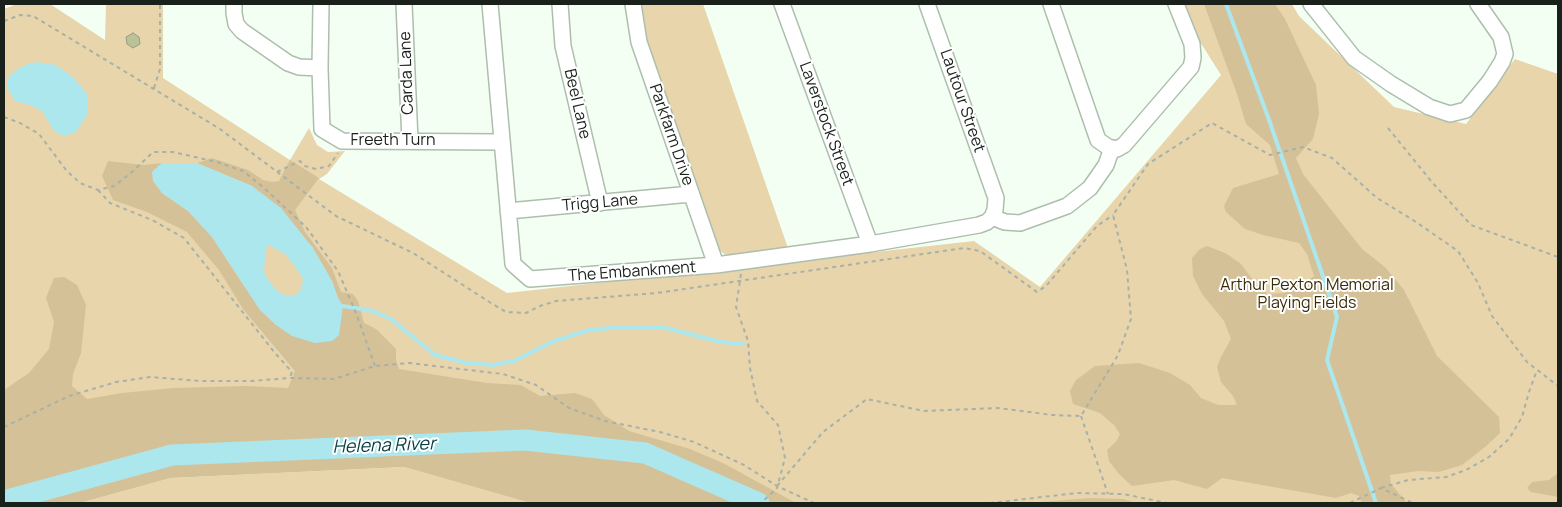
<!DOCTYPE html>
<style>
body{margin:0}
#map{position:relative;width:1562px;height:507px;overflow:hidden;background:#f4fff4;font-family:Manrope,sans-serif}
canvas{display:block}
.frame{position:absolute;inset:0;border:5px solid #1a211b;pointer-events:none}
</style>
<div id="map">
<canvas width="1562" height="507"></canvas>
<div class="frame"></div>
</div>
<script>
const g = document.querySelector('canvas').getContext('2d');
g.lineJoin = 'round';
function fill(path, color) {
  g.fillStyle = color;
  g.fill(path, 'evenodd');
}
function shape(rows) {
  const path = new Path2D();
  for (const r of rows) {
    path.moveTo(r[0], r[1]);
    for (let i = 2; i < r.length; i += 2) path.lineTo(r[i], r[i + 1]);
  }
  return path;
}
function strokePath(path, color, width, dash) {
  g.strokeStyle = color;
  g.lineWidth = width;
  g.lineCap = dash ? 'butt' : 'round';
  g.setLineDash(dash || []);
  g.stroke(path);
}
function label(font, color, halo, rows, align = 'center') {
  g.font = font + ' Manrope,sans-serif';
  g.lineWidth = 4;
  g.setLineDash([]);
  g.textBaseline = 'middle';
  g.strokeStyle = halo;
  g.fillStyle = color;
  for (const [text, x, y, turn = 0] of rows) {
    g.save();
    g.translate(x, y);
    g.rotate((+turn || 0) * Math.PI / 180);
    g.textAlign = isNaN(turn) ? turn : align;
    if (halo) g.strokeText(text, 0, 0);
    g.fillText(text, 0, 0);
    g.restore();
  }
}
const green = shape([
 [17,4,50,4,105,40,106,4,163,4,163,78,290,160,309,128,317,145,328,152,345,151,327,174,319,179,507,293,974,241,1040,287,1221,75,1176,4,1292,4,1299,16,1394,107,1466,124,1515,59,1558,74,1558,503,654,503,415,427,4,486,4,9],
 [639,4,703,4,788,248,735,257,724,254,716,247,648,53],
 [404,467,530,503,80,503,171,478]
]);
const forest = shape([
 [1204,4,1275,4,1285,19,1316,85,1319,114,1313,139,1296,158,1303,174,1362,249,1385,267,1404,290,1437,356,1499,417,1500,433,1485,447,1462,465,1439,472,1418,471,1390,475,1391,484,1407,503,1362,503,1359,496,1351,493,1336,498,1222,478,1207,489,1174,480,1132,486,1119,474,1109,461,1107,450,1116,442,1120,434,1114,425,1100,413,1073,404,1070,391,1076,380,1095,366,1139,363,1170,373,1190,385,1201,398,1218,405,1237,405,1233,396,1221,382,1217,367,1221,357,1231,339,1224,321,1202,294,1193,276,1192,258,1200,249,1207,246,1225,253,1240,263,1256,284,1268,294,1284,293,1303,284,1314,276,1307,254,1299,243,1263,235,1245,229,1226,212,1224,206,1233,188,1279,174,1270,145,1246,124,1237,94],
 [212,158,248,170,263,180,272,182,279,181,290,160,319,178,295,210,305,232,332,268,341,292,353,294,358,301,364,323,376,329,396,349,396,360,399,369,487,383,521,385,540,396,575,393,592,399,604,415,629,431,690,449,725,464,796,503,530,503,404,467,171,478,80,503,4,503,4,390,29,373,49,349,54,322,46,298,54,278,64,277,77,285,86,305,81,353,73,374,72,386,87,399,122,393,173,388,247,386,288,388,295,371,243,309,219,270,187,232,147,212,113,200,102,176,108,161,144,165,162,163,152,172,162,193,188,211,212,237,260,310,276,325,343,306,338,298,332,281,313,248,252,186,197,163],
 [1558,473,1558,497,1531,492,1527,488,1532,482,1549,480],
 [1090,498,1124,499,1136,503,1027,503]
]);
const water = shape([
 [37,62,56,65,74,78,88,95,87,115,76,132,65,136,55,132,42,111,30,105,15,101,8,89,7,80,12,73,25,65],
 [162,163,197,163,252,186,281,208,313,248,332,281,338,298,343,306,339,335,332,341,315,343,292,336,276,325,260,310,212,237,188,211,162,193,153,181,152,172],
 [267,244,285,254,297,269,303,279,301,290,294,296,286,296,276,290,265,275,264,268]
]);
const stream = shape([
 [1226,4,1268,117,1337,317,1327,360,1376,503],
 [343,306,373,311,391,319,435,355,467,363,493,365,514,361,554,341,589,330,622,327,666,328,721,342,743,344]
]);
const river = shape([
 [4,501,172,455,525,440,645,453,759,503]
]);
const building = shape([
 [133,33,139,37,140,44,133,48,127,44,126,37,133,33]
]);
const path = shape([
 [4,21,20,15,33,16,220,129,336,216,413,253,491,303,506,312,526,313,540,306,556,301,657,293,964,248,980,251,1037,292,1046,286,1097,226,1113,215],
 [154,88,160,69,160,4],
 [4,117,20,123,39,134,66,170,80,183,98,190,114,186,132,172,153,152,173,152,217,162,243,171,263,187,306,227,338,271,356,313,375,366],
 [1388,128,1431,181,1471,225,1558,257],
 [277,172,300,161,305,166,316,169,329,166,338,153],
 [98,190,110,203,152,220,184,238,275,353,292,372,290,377],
 [741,274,736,307,748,341,750,368,757,401,778,425,785,458,777,488,761,503],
 [1081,416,1108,494],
 [4,427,69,396,116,382,150,377,200,381,251,381,290,378,334,379,375,366,409,363,503,374,536,385,569,408,605,421,660,432,694,442,744,465,777,486,814,503],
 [777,486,823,432,867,399,924,411,998,408,1052,415,1081,416,1118,355,1131,319,1127,270,1113,215,1148,164,1212,123,1270,155,1303,147,1332,158,1377,198,1413,220,1458,251,1478,283,1492,316,1527,362,1558,386],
 [1381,488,1408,480,1446,477,1466,470,1489,457,1509,439,1522,417,1529,392,1537,370],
 [990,503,1077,493,1123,494,1167,503],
 [1350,503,1381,488,1413,503]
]);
const minor = shape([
 [234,4,234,13,236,24,242,31,288,63,299,67,320,68],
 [321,4,320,68,322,129,342,141,502,142],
 [404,4,410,141],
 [490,4,513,264,530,279,716,265,870,244,979,225,987,222,992,217,995,210,996,198,927,4],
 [560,4,563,46,600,203],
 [633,4,639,42,716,265],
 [782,4,870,244],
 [1051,4,1098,140,1108,147,1117,149,1124,145,1191,67,1193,58,1192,44,1176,4],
 [1311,4,1354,58,1391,84,1429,107,1450,114,1466,110,1490,81,1502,62,1505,54,1501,37,1478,4],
 [508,211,691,194],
 [992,217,1005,222,1020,223,1067,206,1090,188,1106,165,1112,148]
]);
const streetNames = [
 ["Carda Lane",407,73,-92],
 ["Lautour Street",962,101,71],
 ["Beel Lane",577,104,77],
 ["Laverstock Street",826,124,70],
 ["Parkfarm Drive",671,135,71],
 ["Freeth Turn",393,141],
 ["Trigg Lane",600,203,-5],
 ["The Embankment",632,272,-4]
];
const parkNames = [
 ["Arthur Pexton Memorial",1307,286],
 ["Playing Fields",1307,304]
];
const waterNames = [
 ["Helena River",384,446,-2]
];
fill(green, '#e9d5ab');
fill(forest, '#d5c197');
fill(water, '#ace7ee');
strokePath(stream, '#ace7ee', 4);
strokePath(river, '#ace7ee', 21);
fill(building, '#bbc396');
strokePath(building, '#989c87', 1);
strokePath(minor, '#adbead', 18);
strokePath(path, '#a7b1a8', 2, [4, 4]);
strokePath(minor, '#fff', 15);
label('16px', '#1a211b', '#fff', streetNames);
label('16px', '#3b2c08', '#fff', parkNames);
label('italic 18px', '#043d43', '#fff', waterNames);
</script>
